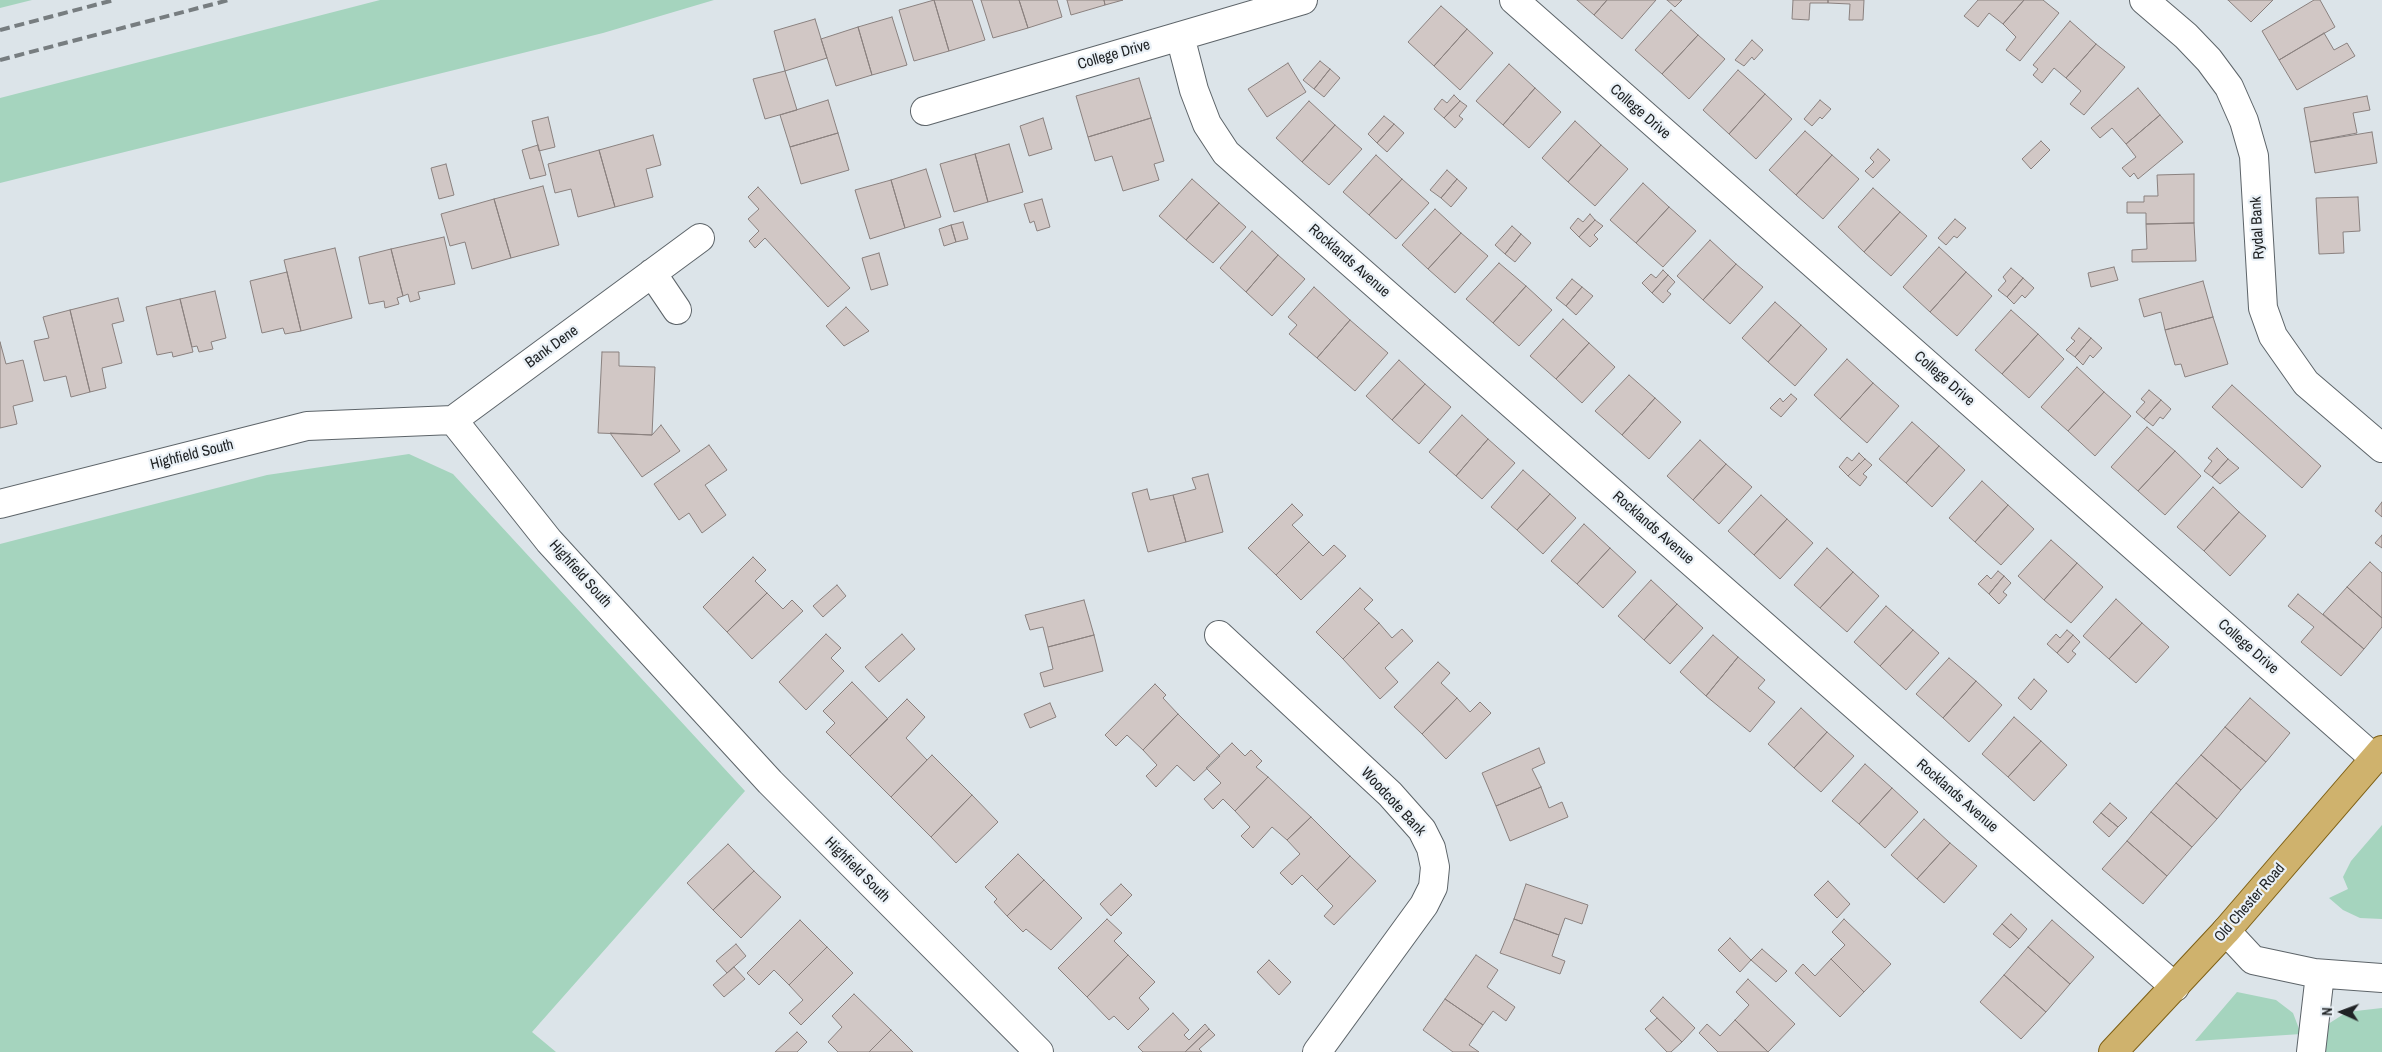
<!DOCTYPE html>
<style>
body{margin:0}
#map{position:relative;width:2382px;height:1052px;overflow:hidden;background:#dce4e9;font-family:"Archivo Narrow",sans-serif}
canvas{display:block}
.north{position:absolute;left:2317px;top:987px;width:50px;height:50px;-webkit-text-stroke:4px #eaf1f7;paint-order:stroke;rotate:272deg;font-size:14px;font-weight:700;line-height:20px;text-align:center;color:#202325}
.north::after{content:'';display:block;margin:auto;width:18px;height:22px;background:#202325;clip-path:polygon(50% 0,100% 100%,50% 72%,0 100%)}
</style>
<div id="map">
<canvas width="2382" height="1052"></canvas>
<div class="north">N</div>
</div>
<script>
const g = document.querySelector('canvas').getContext('2d');
g.lineJoin = 'round';
function fill(path, color) {
  g.fillStyle = color;
  g.fill(path, 'evenodd');
}
function shape(rows) {
  const path = new Path2D();
  for (const r of rows) {
    path.moveTo(r[0], r[1]);
    for (let i = 2; i < r.length; i += 2) path.lineTo(r[i], r[i + 1]);
  }
  return path;
}
function strokePath(path, color, width, dash) {
  g.strokeStyle = color;
  g.lineWidth = width;
  g.lineCap = dash ? 'butt' : 'round';
  g.setLineDash(dash || []);
  g.stroke(path);
}
function label(font, color, halo, rows, align = 'center') {
  g.font = font + ' "Archivo Narrow",sans-serif';
  g.lineWidth = 4.5;
  g.setLineDash([]);
  g.textBaseline = 'middle';
  g.strokeStyle = halo;
  g.fillStyle = color;
  for (const [text, x, y, turn = 0] of rows) {
    g.save();
    g.translate(x, y);
    g.rotate((+turn || 0) * Math.PI / 180);
    g.textAlign = isNaN(turn) ? turn : align;
    if (halo) g.strokeText(text, 0, 0);
    g.fillText(text, 0, 0);
    g.restore();
  }
}
const green = shape([
 [0,0,32,0,0,8],
 [380,0,714,0,603,33,0,183,0,98],
 [409,454,453,474,745,791,532,1032,556,1052,0,1052,0,544,267,475],
 [2382,825,2382,919,2360,918,2343,910,2329,898,2348,889,2343,877,2351,861],
 [2237,992,2276,1000,2293,1013,2301,1034,2195,1041],
 [2382,1008,2382,1052,2323,1052,2325,1026,2347,1012]
]);
const building = shape([
 [934,0,972,0,985,40,949,51,934,0],
 [934,0,949,51,914,61,899,10,934,0],
 [981,0,1019,0,1028,28,993,38,981,0],
 [1019,0,1057,0,1062,17,1028,28,1019,0],
 [1067,0,1104,0,1105,5,1071,15,1067,0],
 [1104,0,1123,0,1105,5,1104,0],
 [1577,0,1607,0,1594,15,1577,0],
 [1607,0,1656,0,1622,39,1594,15,1607,0],
 [1667,0,1682,0,1675,7,1667,0],
 [1793,0,1828,0,1828,3,1810,3,1809,20,1792,19,1793,0],
 [1828,0,1864,0,1863,20,1849,20,1850,4,1828,3,1828,0],
 [1978,0,2024,0,2003,24,1989,13,1978,27,1964,16,1978,0],
 [2024,0,2043,0,2059,13,2020,61,2006,50,2016,37,2003,24,2024,0],
 [2228,0,2273,0,2251,22,2228,0],
 [2314,0,2320,0,2335,27,2279,60,2262,31,2314,0],
 [1441,6,1467,29,1434,66,1408,42,1441,6],
 [1671,10,1698,35,1662,74,1635,50,1671,10],
 [892,17,907,65,872,75,858,27,892,17],
 [815,19,827,58,785,71,774,31,815,19],
 [2070,21,2096,44,2066,78,2054,68,2042,83,2033,75,2038,69,2033,65,2070,21],
 [858,27,872,75,836,86,821,39,858,27],
 [1467,29,1493,53,1460,90,1434,66,1467,29],
 [2324,33,2334,50,2347,43,2355,56,2297,90,2279,60,2324,33],
 [1698,35,1725,59,1689,99,1662,74,1698,35],
 [1752,40,1763,50,1754,60,1752,57,1744,66,1735,60,1752,40],
 [2096,44,2125,67,2084,115,2070,104,2081,91,2066,78,2096,44],
 [1320,61,1330,69,1314,89,1303,80,1320,61],
 [1288,63,1306,92,1267,117,1248,89,1288,63],
 [1509,64,1535,88,1503,125,1476,101,1509,64],
 [1330,69,1340,78,1324,97,1314,89,1330,69],
 [1738,70,1765,94,1729,134,1703,110,1738,70],
 [785,71,797,110,765,119,753,79,785,71],
 [1139,78,1151,118,1088,137,1076,96,1139,78],
 [1535,88,1561,112,1529,148,1503,125,1535,88],
 [2138,88,2160,115,2126,144,2112,128,2100,138,2091,128,2138,88],
 [1765,94,1792,119,1756,159,1729,134,1765,94],
 [1454,95,1460,101,1444,118,1434,109,1442,99,1447,103,1454,95],
 [2367,96,2370,110,2353,113,2357,133,2310,142,2304,108,2367,96],
 [828,100,838,133,790,147,780,115,828,100],
 [1820,100,1831,109,1822,119,1820,117,1812,126,1804,119,1820,100],
 [1309,101,1335,125,1302,162,1276,138,1309,101],
 [1460,101,1467,106,1459,116,1463,119,1455,128,1444,118,1460,101],
 [2160,115,2183,142,2138,179,2134,173,2130,177,2122,168,2136,157,2126,144,2160,115],
 [1384,116,1394,124,1377,143,1368,134,1384,116],
 [548,117,555,147,539,151,532,121,548,117],
 [1043,118,1052,149,1029,156,1020,126,1043,118],
 [1151,118,1164,161,1154,164,1159,180,1123,191,1112,156,1095,161,1088,137,1151,118],
 [1575,121,1601,145,1568,182,1542,158,1575,121],
 [1394,124,1404,133,1387,152,1377,143,1394,124],
 [1335,125,1362,149,1329,185,1302,162,1335,125],
 [1805,131,1832,155,1796,195,1769,170,1805,131],
 [2372,132,2377,163,2315,173,2310,142,2372,132],
 [838,133,849,170,801,184,790,147,838,133],
 [653,135,661,165,646,169,653,197,615,207,599,150,653,135],
 [2041,141,2050,150,2031,169,2022,159,2041,141],
 [1009,144,1023,192,988,202,975,154,1009,144],
 [538,145,546,175,530,179,522,150,538,145],
 [1601,145,1628,169,1595,206,1568,182,1601,145],
 [1878,149,1890,160,1873,178,1865,171,1874,162,1870,158,1878,149],
 [599,150,615,207,578,217,571,189,555,193,548,164,599,150],
 [975,154,988,202,954,212,940,164,975,154],
 [1376,155,1402,179,1369,215,1343,192,1376,155],
 [1832,155,1859,179,1823,219,1796,195,1832,155],
 [446,164,454,195,439,199,431,168,446,164],
 [926,169,941,217,905,228,891,180,926,169],
 [1447,170,1457,179,1441,198,1430,190,1447,170],
 [2194,174,2194,223,2146,224,2146,213,2127,213,2127,202,2144,202,2144,196,2158,196,2157,175,2194,174],
 [1192,179,1219,203,1186,240,1159,216,1192,179],
 [1402,179,1429,203,1396,239,1369,215,1402,179],
 [1457,179,1467,188,1451,207,1441,198,1457,179],
 [891,180,905,228,870,239,855,190,891,180],
 [1643,183,1669,207,1636,243,1610,220,1643,183],
 [543,186,559,245,511,258,494,199,543,186],
 [758,187,850,288,828,307,765,238,755,248,749,241,759,231,748,219,759,209,748,197,758,187],
 [1873,188,1900,212,1864,252,1838,227,1873,188],
 [2358,197,2360,231,2343,232,2344,253,2319,254,2316,198,2358,197],
 [494,199,511,258,472,269,465,242,450,246,441,214,494,199],
 [1042,199,1050,227,1037,231,1034,221,1030,223,1024,204,1042,199],
 [1219,203,1246,227,1213,263,1186,240,1219,203],
 [1669,207,1696,231,1663,267,1636,243,1669,207],
 [1435,209,1461,233,1428,269,1402,245,1435,209],
 [1900,212,1927,236,1891,276,1864,252,1900,212],
 [1590,214,1595,220,1579,237,1570,228,1578,218,1583,222,1590,214],
 [1955,219,1966,228,1957,238,1954,236,1946,245,1938,238,1955,219],
 [1595,220,1603,226,1594,235,1598,239,1590,247,1579,237,1595,220],
 [963,222,968,239,956,242,951,225,963,222],
 [2194,223,2196,261,2132,262,2132,250,2147,249,2146,224,2194,223],
 [951,225,956,242,944,246,939,229,951,225],
 [1512,226,1521,234,1505,254,1495,245,1512,226],
 [1252,231,1278,255,1246,292,1220,268,1252,231],
 [1461,233,1488,256,1455,293,1428,269,1461,233],
 [1521,234,1531,243,1515,262,1505,254,1521,234],
 [444,237,455,284,418,292,420,299,410,302,408,294,403,296,391,249,444,237],
 [1710,240,1736,264,1703,300,1677,276,1710,240],
 [1939,247,1966,272,1930,312,1903,287,1939,247],
 [335,248,352,318,301,331,284,260,335,248],
 [391,249,403,296,397,298,399,304,385,308,384,301,369,304,359,257,391,249],
 [879,253,888,285,871,290,862,258,879,253],
 [1278,255,1305,279,1272,316,1246,292,1278,255],
 [1499,263,1526,286,1493,323,1466,299,1499,263],
 [1736,264,1763,287,1730,324,1703,300,1736,264],
 [2114,267,2118,280,2091,287,2088,273,2114,267],
 [2011,268,2023,278,2007,297,1998,290,2006,281,2003,277,2011,268],
 [1663,270,1668,275,1652,293,1642,283,1651,274,1656,278,1663,270],
 [287,272,301,331,285,334,283,328,262,333,250,281,287,272],
 [1966,272,1992,296,1957,336,1930,312,1966,272],
 [1668,275,1675,282,1667,291,1671,294,1663,303,1652,293,1668,275],
 [2023,278,2034,288,2025,298,2022,295,2014,304,2007,297,2023,278],
 [1572,279,1582,287,1566,306,1556,298,1572,279],
 [2203,281,2213,317,2165,330,2161,312,2144,317,2139,299,2203,281],
 [1526,286,1552,310,1519,346,1493,323,1526,286],
 [1314,287,1350,320,1317,358,1289,334,1297,325,1288,317,1314,287],
 [1582,287,1593,296,1576,315,1566,306,1582,287],
 [215,291,226,338,211,342,213,349,199,352,197,346,192,347,180,299,215,291],
 [118,298,124,321,112,324,122,363,102,368,106,388,90,392,70,310,118,298],
 [180,299,193,352,173,357,172,352,157,355,146,307,180,299],
 [1775,302,1801,325,1768,362,1742,338,1775,302],
 [846,307,869,331,844,346,826,326,846,307],
 [70,310,90,392,71,397,66,376,44,381,34,341,49,338,43,317,70,310],
 [2011,310,2038,334,2002,374,1975,350,2011,310],
 [2213,317,2228,364,2185,377,2181,364,2175,365,2165,330,2213,317],
 [1563,319,1589,343,1556,379,1530,356,1563,319],
 [1350,320,1388,353,1355,391,1317,358,1350,320],
 [1801,325,1827,349,1795,386,1768,362,1801,325],
 [2079,328,2091,338,2075,357,2066,350,2075,341,2071,338,2079,328],
 [2038,334,2064,359,2029,398,2002,374,2038,334],
 [2091,338,2102,348,2093,358,2090,355,2083,365,2075,357,2091,338],
 [0,342,6,364,23,360,33,401,13,406,17,424,0,428,0,342],
 [1589,343,1615,367,1582,403,1556,379,1589,343],
 [602,352,619,352,619,366,655,367,652,435,598,433,602,352],
 [1847,359,1873,383,1840,419,1814,395,1847,359],
 [1399,360,1425,384,1392,420,1366,396,1399,360],
 [2077,367,2104,392,2068,431,2041,407,2077,367],
 [1629,375,1655,398,1622,435,1595,411,1629,375],
 [1873,383,1899,406,1867,443,1840,419,1873,383],
 [1425,384,1451,407,1419,444,1392,420,1425,384],
 [2232,385,2321,466,2302,488,2212,407,2232,385],
 [2149,390,2161,400,2144,419,2136,412,2145,402,2141,399,2149,390],
 [2104,392,2131,416,2095,456,2068,431,2104,392],
 [1791,394,1797,399,1781,417,1770,408,1780,398,1783,402,1791,394],
 [1655,398,1681,422,1649,459,1622,435,1655,398],
 [2161,400,2171,409,2163,419,2160,417,2153,426,2144,419,2161,400],
 [1462,415,1488,439,1456,476,1429,452,1462,415],
 [1912,422,1939,446,1906,483,1879,459,1912,422],
 [661,425,680,451,642,477,610,433,652,435,661,425],
 [2147,427,2175,451,2138,491,2111,467,2147,427],
 [1488,439,1515,463,1482,499,1456,476,1488,439],
 [1700,440,1726,464,1693,500,1667,476,1700,440],
 [709,445,727,470,705,485,726,515,702,533,689,513,679,520,654,484,709,445],
 [1939,446,1965,470,1932,507,1906,483,1939,446],
 [2217,448,2228,459,2212,477,2204,471,2212,461,2208,458,2217,448],
 [2175,451,2201,476,2165,515,2138,491,2175,451],
 [1859,453,1865,459,1848,476,1839,467,1847,457,1852,461,1859,453],
 [1865,459,1872,465,1863,474,1867,477,1860,486,1848,476,1865,459],
 [2228,459,2239,468,2220,484,2212,477,2228,459],
 [1726,464,1752,487,1719,524,1693,500,1726,464],
 [1523,470,1550,494,1517,530,1491,507,1523,470],
 [1208,474,1223,532,1186,542,1173,495,1196,489,1192,478,1208,474],
 [1982,481,2008,505,1975,542,1949,518,1982,481],
 [2213,487,2239,512,2204,551,2177,527,2213,487],
 [1147,489,1150,500,1173,495,1186,542,1148,552,1132,493,1147,489],
 [1550,494,1576,518,1543,554,1517,530,1550,494],
 [1761,495,1787,519,1754,555,1728,531,1761,495],
 [2382,502,2382,517,2375,511,2382,502],
 [1292,504,1303,515,1292,525,1309,542,1276,575,1248,548,1292,504],
 [2008,505,2034,529,2001,565,1975,542,2008,505],
 [2239,512,2266,536,2230,576,2204,551,2239,512],
 [1787,519,1813,543,1780,579,1754,555,1787,519],
 [1584,524,1610,548,1577,584,1551,561,1584,524],
 [2382,535,2382,548,2375,543,2382,535],
 [2051,540,2077,563,2044,600,2018,576,2051,540],
 [1309,542,1323,556,1334,545,1346,556,1301,600,1276,575,1309,542],
 [1610,548,1636,572,1603,608,1577,584,1610,548],
 [1827,548,1853,572,1820,608,1794,585,1827,548],
 [753,557,766,570,755,581,767,593,727,632,703,607,753,557],
 [2370,562,2382,573,2382,618,2347,587,2370,562],
 [2077,563,2103,587,2071,623,2044,600,2077,563],
 [1998,571,2004,576,1989,594,1978,584,1987,575,1991,579,1998,571],
 [1853,572,1879,596,1847,632,1820,608,1853,572],
 [2004,576,2011,583,2003,592,2007,595,1999,604,1989,594,2004,576],
 [1651,580,1677,604,1644,640,1618,616,1651,580],
 [837,585,846,596,823,617,813,606,837,585],
 [2347,587,2382,618,2382,627,2364,649,2323,614,2347,587],
 [1360,588,1373,600,1364,609,1379,623,1343,659,1316,632,1360,588],
 [767,593,783,609,792,600,803,611,752,659,727,632,767,593],
 [2298,594,2364,649,2341,676,2301,642,2314,627,2288,606,2298,594],
 [2116,599,2142,623,2109,659,2083,636,2116,599],
 [1084,600,1094,635,1048,647,1043,627,1030,630,1025,615,1084,600],
 [1677,604,1703,628,1670,664,1644,640,1677,604],
 [1886,606,1913,630,1880,666,1854,642,1886,606],
 [1379,623,1392,638,1402,629,1413,641,1385,668,1398,682,1380,699,1343,659,1379,623],
 [2142,623,2169,647,2136,683,2109,659,2142,623],
 [1913,630,1939,653,1906,690,1880,666,1913,630],
 [2067,630,2073,635,2057,653,2047,644,2056,634,2060,638,2067,630],
 [826,634,841,648,831,658,844,671,806,710,779,682,826,634],
 [902,634,915,649,879,682,865,667,902,634],
 [1094,635,1103,671,1044,687,1040,673,1053,669,1048,647,1094,635],
 [1713,635,1738,657,1706,696,1680,672,1713,635],
 [2073,635,2080,642,2072,651,2076,654,2068,663,2057,653,2073,635],
 [1738,657,1765,680,1758,688,1775,702,1750,732,1706,696,1738,657],
 [1949,658,1976,681,1943,718,1916,694,1949,658],
 [1438,662,1450,673,1441,683,1457,698,1422,734,1394,707,1438,662],
 [2034,679,2047,691,2031,710,2018,698,2034,679],
 [1976,681,2002,705,1969,742,1943,718,1976,681],
 [852,682,888,719,850,756,826,732,835,723,823,711,852,682],
 [1155,684,1166,695,1163,698,1178,714,1143,750,1127,735,1116,746,1105,735,1155,684],
 [1457,698,1470,712,1480,702,1491,713,1446,759,1422,734,1457,698],
 [2250,698,2290,733,2266,762,2225,727,2250,698],
 [907,699,925,717,906,738,927,760,891,797,850,756,907,699],
 [1050,703,1056,717,1030,728,1024,714,1050,703],
 [1801,708,1827,732,1794,768,1768,744,1801,708],
 [1178,714,1220,756,1194,781,1177,765,1156,787,1146,776,1157,765,1143,750,1178,714],
 [2014,717,2041,741,2008,777,1982,754,2014,717],
 [2225,727,2266,762,2241,790,2201,755,2225,727],
 [1827,732,1854,756,1821,792,1794,768,1827,732],
 [2041,741,2067,765,2034,801,2008,777,2041,741],
 [1232,743,1245,756,1251,750,1262,761,1256,767,1268,777,1235,811,1223,799,1213,809,1204,799,1221,783,1206,768,1232,743],
 [1539,748,1545,763,1532,769,1541,787,1496,806,1482,773,1539,748],
 [932,755,972,795,931,837,891,797,932,755],
 [2201,755,2241,790,2217,819,2176,783,2201,755],
 [1865,764,1892,788,1859,824,1832,801,1865,764],
 [1268,777,1311,817,1287,840,1272,827,1253,848,1241,836,1250,827,1235,811,1268,777],
 [2176,783,2217,819,2192,847,2151,812,2176,783],
 [1541,787,1549,808,1562,802,1568,817,1510,841,1496,806,1541,787],
 [1892,788,1918,812,1885,848,1859,824,1892,788],
 [972,795,998,822,956,863,931,837,972,795],
 [2110,803,2127,818,2118,827,2101,813,2110,803],
 [2151,812,2192,847,2167,876,2127,841,2151,812],
 [2101,813,2118,827,2109,837,2093,822,2101,813],
 [1311,817,1350,856,1317,890,1302,875,1292,885,1280,873,1300,854,1287,840,1311,817],
 [1924,819,1950,843,1917,879,1891,855,1924,819],
 [2127,841,2167,876,2143,904,2102,869,2127,841],
 [1950,843,1977,866,1944,903,1917,879,1950,843],
 [728,844,754,871,713,910,687,883,728,844],
 [1018,854,1044,880,1007,916,994,902,997,899,985,887,1018,854],
 [1350,856,1376,881,1334,925,1324,916,1333,906,1317,890,1350,856],
 [754,871,781,897,741,938,713,910,754,871],
 [1044,880,1082,918,1051,950,1026,929,1023,932,1007,916,1044,880],
 [1828,881,1850,904,1837,918,1814,895,1828,881],
 [1121,884,1132,895,1111,916,1100,904,1121,884],
 [1526,884,1588,905,1582,924,1565,918,1559,935,1514,919,1526,884],
 [2011,914,2027,929,2019,939,2002,924,2011,914],
 [1107,919,1122,933,1114,941,1128,955,1087,997,1058,968,1107,919],
 [1514,919,1559,935,1552,956,1565,961,1560,974,1500,953,1514,919],
 [1844,919,1891,964,1864,992,1831,959,1845,945,1832,932,1844,919],
 [800,920,827,947,789,985,774,970,759,985,747,973,800,920],
 [2052,920,2094,957,2070,984,2028,947,2052,920],
 [2002,924,2019,939,2010,948,1993,934,2002,924],
 [1730,938,1751,960,1740,972,1718,950,1730,938],
 [736,944,746,956,727,973,716,961,736,944],
 [827,947,853,973,801,1025,789,1013,803,1000,789,985,827,947],
 [2028,947,2070,984,2046,1012,2004,975,2028,947],
 [1762,949,1787,971,1776,982,1751,960,1762,949],
 [1128,955,1155,982,1139,998,1149,1009,1128,1030,1114,1016,1109,1020,1087,997,1128,955],
 [1476,955,1498,970,1487,987,1515,1007,1506,1021,1493,1011,1483,1025,1445,999,1476,955],
 [1831,959,1864,992,1840,1017,1795,973,1803,964,1815,976,1831,959],
 [1269,960,1291,982,1279,995,1257,972,1269,960],
 [734,967,745,979,724,997,713,985,734,967],
 [2004,975,2046,1012,2021,1039,1980,1002,2004,975],
 [1748,979,1795,1024,1768,1052,1735,1020,1749,1005,1736,992,1748,979],
 [854,994,891,1030,869,1052,838,1052,828,1042,842,1027,832,1016,854,994],
 [1663,997,1695,1028,1682,1042,1650,1011,1663,997],
 [1445,999,1483,1025,1469,1045,1479,1052,1453,1052,1423,1030,1445,999],
 [1173,1013,1189,1030,1184,1035,1189,1040,1205,1024,1209,1029,1185,1052,1143,1052,1138,1047,1173,1013],
 [1657,1018,1682,1042,1671,1052,1667,1052,1645,1029,1657,1018],
 [1735,1020,1768,1052,1718,1052,1699,1033,1707,1024,1720,1036,1735,1020],
 [1209,1029,1215,1035,1199,1049,1202,1052,1185,1052,1209,1029],
 [891,1030,913,1052,869,1052,891,1030],
 [797,1032,807,1042,797,1052,775,1052,797,1032]
]);
const minor = shape([
 [1514,0,2375,759],
 [2144,0,2186,36,2209,60,2229,87,2244,121,2254,156,2263,308,2273,336,2306,383,2382,448],
 [1180,36,1194,90,1207,124,1226,153,2175,987],
 [925,111,1303,0],
 [652,273,677,310],
 [453,420,549,541,770,782,1039,1052],
 [453,420,700,238],
 [0,504,307,426,453,420],
 [1219,635,1390,794,1422,830,1431,848,1435,867,1433,887,1424,905,1317,1052],
 [2226,931,2253,960,2314,973,2382,978],
 [2311,1052,2320,974]
]);
const major = shape([
 [2113,1052,2226,931,2382,750]
]);
const rail = shape([
 [0,30,114,0],
 [0,60,229,0]
]);
const streetNames = [
 ["College Drive",1114,55,-16],
 ["College Drive",1640,112,41],
 ["Rydal Bank",2258,228,-93],
 ["Rocklands Avenue",1349,261,41],
 ["Bank Dene",552,347,-36],
 ["College Drive",1944,379,41],
 ["Highfield South",192,455,-14],
 ["Rocklands Avenue",1653,528,41],
 ["Highfield South",580,574,48],
 ["College Drive",2248,647,41],
 ["Rocklands Avenue",1957,796,41],
 ["Woodcote Bank",1393,802,47],
 ["Highfield South",857,870,45],
 ["Old Chester Road",2250,903,-49]
];
fill(green, '#a5d4be');
fill(building, '#d1c7c5');
strokePath(building, '#8a817f', 1);
strokePath(minor, '#5d6469', 30);
strokePath(major, '#7d5f14', 30);
strokePath(minor, '#fff', 28);
strokePath(major, '#cfb26d', 28);
strokePath(rail, '#777d80', 4, [10, 5]);
label('15px', '#202325', '#eaf1f7', streetNames);
</script>
